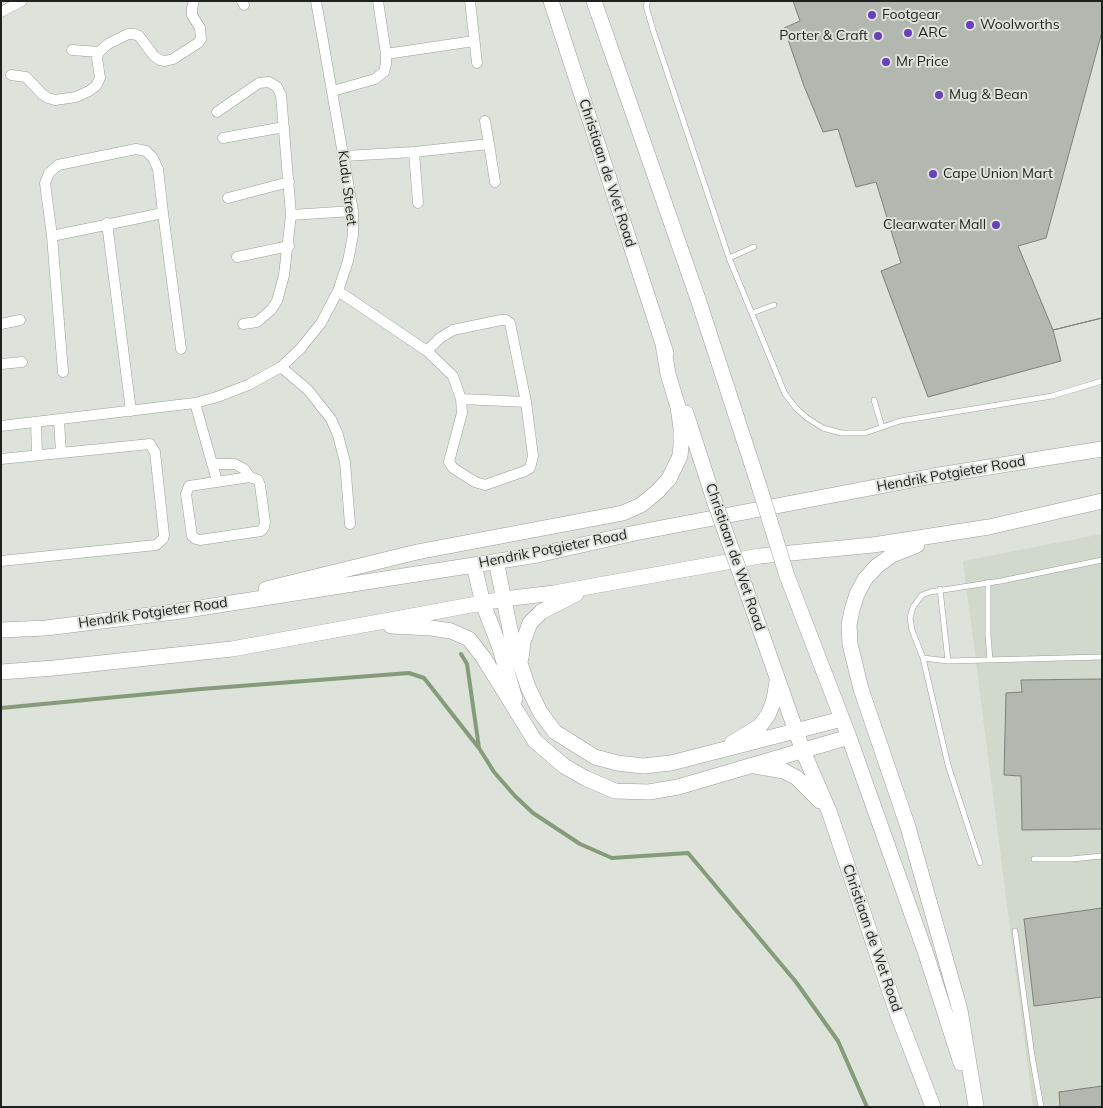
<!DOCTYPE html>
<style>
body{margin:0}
#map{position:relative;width:1103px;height:1108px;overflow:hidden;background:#dde2da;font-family:Mulish,sans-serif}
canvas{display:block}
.frame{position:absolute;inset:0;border:2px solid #1f211e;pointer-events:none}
</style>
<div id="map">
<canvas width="1103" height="1108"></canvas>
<div class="frame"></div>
</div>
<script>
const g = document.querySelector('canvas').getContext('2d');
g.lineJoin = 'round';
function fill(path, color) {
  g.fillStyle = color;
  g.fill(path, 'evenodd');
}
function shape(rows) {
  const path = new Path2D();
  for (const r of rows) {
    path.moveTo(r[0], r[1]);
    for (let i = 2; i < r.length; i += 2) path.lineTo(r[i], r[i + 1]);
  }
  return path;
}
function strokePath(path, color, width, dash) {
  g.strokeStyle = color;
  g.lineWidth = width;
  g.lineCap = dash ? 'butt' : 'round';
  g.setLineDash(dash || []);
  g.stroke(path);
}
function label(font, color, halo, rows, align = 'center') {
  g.font = font + ' Mulish,sans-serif';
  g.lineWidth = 4;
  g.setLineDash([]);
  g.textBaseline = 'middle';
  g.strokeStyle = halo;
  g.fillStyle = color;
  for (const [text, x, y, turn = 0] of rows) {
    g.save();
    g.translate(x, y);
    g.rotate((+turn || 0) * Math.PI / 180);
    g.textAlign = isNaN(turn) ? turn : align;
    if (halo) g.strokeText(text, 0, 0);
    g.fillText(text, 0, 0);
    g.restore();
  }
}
const built = shape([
 [1102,534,1102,1107,1033,1107,963,561]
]);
const stream = shape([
 [461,654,467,664,479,748,494,772,515,796,533,813,580,844,612,858,688,853,796,982,838,1041,867,1107],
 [1,708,201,689,409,673,424,678,478,747]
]);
const building = shape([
 [793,1,1102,1,1102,318,1053,330,1061,361,928,397,881,271,901,263,876,182,856,187,838,129,823,132,804,86,784,28,800,21,793,1],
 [1102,32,1102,318,1053,330,1018,246,1046,238,1102,32],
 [1102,679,1102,829,1022,830,1021,776,1004,775,1006,693,1022,692,1021,680,1102,679],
 [1102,908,1102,997,1034,1006,1024,919,1102,908],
 [1102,1086,1102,1107,1060,1107,1059,1092,1102,1086]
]);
const lane = shape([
 [648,1,646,6,653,30,729,258,785,394,796,408,807,418,823,428,841,433,865,433,900,421,1052,396,1102,381],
 [729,258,754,247],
 [752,313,774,305],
 [874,400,882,427],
 [988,582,988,636,990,660],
 [940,589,948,661],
 [923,658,948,661,1102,657],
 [1034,859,1071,859,1102,856],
 [980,863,948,765,923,658,912,630,910,618,913,607,922,595,930,592,1001,581,1102,560],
 [1015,931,1032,1056,1041,1107]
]);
const street = shape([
 [242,1,244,5],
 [470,1,477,63],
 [1,12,22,1],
 [72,50,99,52],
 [386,54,474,41],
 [11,75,26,77,42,94,48,98,55,100,76,97,89,91,96,86,100,78,97,58,99,52,108,44,128,34,134,34,139,36,154,56,160,60,165,61,173,59,198,43,201,39,200,28,192,15,192,8,194,1],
 [333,91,375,79,384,72,386,64,386,54,378,1],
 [217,112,259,83,269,82,277,87,281,95,291,215],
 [223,138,284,127],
 [489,144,495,182],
 [414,152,418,203],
 [344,156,414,152,489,144,485,121],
 [228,198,289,182],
 [107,223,131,411],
 [52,236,163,213,181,349],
 [237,257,289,246],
 [338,291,427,351,453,376,461,399,462,413,450,458,449,462,453,468,475,482,485,485,525,471,530,468,533,456,526,402,510,323,506,320,501,320,453,330,440,338,427,351],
 [1,324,20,320],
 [243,324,257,322,271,310,277,301,284,275,291,215,353,211],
 [1,364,22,362],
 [281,367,308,390,331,419,338,435,345,462,350,524],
 [63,372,52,236,45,183,49,173,58,165,136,149,146,151,153,158,158,169,163,213],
 [461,399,526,402],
 [195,403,217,481],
 [59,420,61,453],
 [36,422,37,455],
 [1,426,195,403,217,397,248,385,281,367,301,348,321,323,338,291,348,261,353,235,353,211,316,1],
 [1,459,150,444,155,452,164,535,163,539,156,545,1,561],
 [212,464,235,464,244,469,250,477],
 [250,477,258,480,260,485,265,522,264,527,261,531,200,540,196,539,192,536,186,494,189,486,250,477]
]);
const secondary = shape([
 [551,1,666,353],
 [594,1,698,299,760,489],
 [686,413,714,500],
 [917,545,892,555,877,566,865,579,857,594,852,610,849,625,850,644,861,689,908,827,960,1010,976,1106],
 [496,561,512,639,528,687,540,712,555,732,595,757,617,763,643,766,671,763,842,719],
 [474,565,483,604,499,645,515,699],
 [787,576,849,737,926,954,961,1063],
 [743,581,803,751,829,811,896,1010,933,1107],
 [266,589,417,552,623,513,641,505,658,491,669,479,680,456,681,445,681,428,678,407,668,374,663,344],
 [391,626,431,628,451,631,469,639,483,657,535,741,564,766,585,778,615,791,649,792,678,787,849,737],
 [1,630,46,628,174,612,474,565,537,555,635,533,933,476,1102,449],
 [521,658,523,642,530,623,541,612,576,594],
 [1,672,54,668,232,649,504,599,554,593,760,556,873,545,989,527,1102,501],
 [732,743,760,726,768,715,774,700,777,681],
 [755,766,784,771,797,778,820,801]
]);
const secondaryBridge = shape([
 [760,489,787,576],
 [714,500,743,581]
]);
const markers = [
 [872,15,5,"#6940b9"],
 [970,25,5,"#6940b9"],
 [908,33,5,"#6940b9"],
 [878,36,5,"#6940b9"],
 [886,62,5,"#6940b9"],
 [939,95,5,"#6940b9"],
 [933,174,5,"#6940b9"],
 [996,225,5,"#6940b9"]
];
const poiNames = [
 ["Footgear",882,15],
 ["Woolworths",980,25],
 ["ARC",918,33],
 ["Porter & Craft",868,36,"right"],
 ["Mr Price",896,62],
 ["Mug & Bean",949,95],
 ["Cape Union Mart",943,174],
 ["Clearwater Mall",986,225,"right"]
];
const streetNames = [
 ["Christiaan de Wet Road",607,173,72],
 ["Kudu Street",347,188,83],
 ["Hendrik Potgieter Road",951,474,-10],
 ["Hendrik Potgieter Road",553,549,-11],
 ["Christiaan de Wet Road",735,557,71],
 ["Hendrik Potgieter Road",153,613,-8],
 ["Christiaan de Wet Road",872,938,71]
];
fill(built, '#d0d9cb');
strokePath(stream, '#869b79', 4);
fill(building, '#b2b7b0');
strokePath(building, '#7c817a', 1);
strokePath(lane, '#9a9f97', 6);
strokePath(street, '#9a9f97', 11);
strokePath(secondary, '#9a9f97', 16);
strokePath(lane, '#fff', 5);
strokePath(street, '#fff', 10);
strokePath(secondary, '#fff', 15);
strokePath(secondaryBridge, '#9a9f97', 16, []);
strokePath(secondaryBridge, '#fff', 15);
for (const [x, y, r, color] of markers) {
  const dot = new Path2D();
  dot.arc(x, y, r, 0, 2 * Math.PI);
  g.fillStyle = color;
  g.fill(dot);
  strokePath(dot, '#dde2da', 2);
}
label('14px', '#1f211e', '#dde2da', poiNames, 'left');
label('14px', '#1f211e', '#dde2da', streetNames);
</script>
